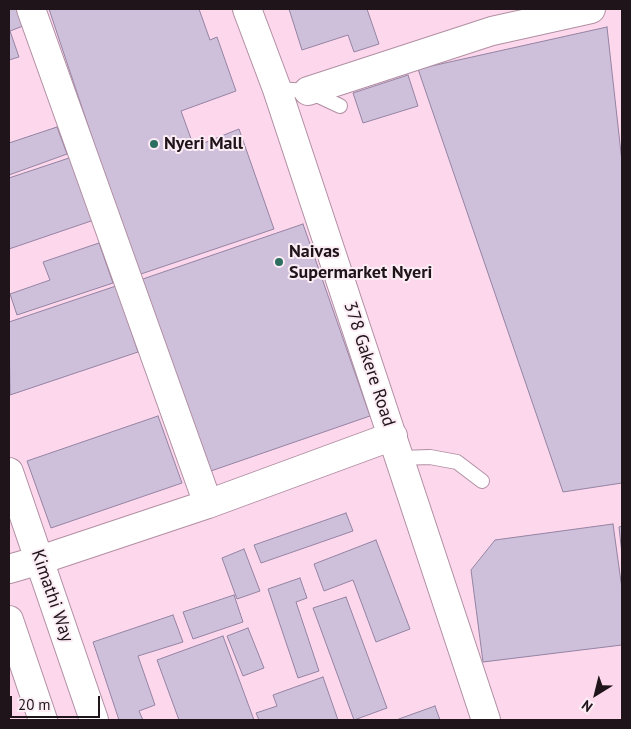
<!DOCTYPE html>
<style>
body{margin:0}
#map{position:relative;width:631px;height:729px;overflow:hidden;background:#fdd8ed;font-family:"PT Sans",sans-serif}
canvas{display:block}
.frame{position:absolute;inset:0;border:10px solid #20141b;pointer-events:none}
.north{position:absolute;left:571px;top:669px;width:50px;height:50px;-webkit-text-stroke:4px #fcedf5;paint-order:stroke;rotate:216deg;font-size:14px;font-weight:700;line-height:20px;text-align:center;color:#20141b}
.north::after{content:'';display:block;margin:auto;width:18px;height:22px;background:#20141b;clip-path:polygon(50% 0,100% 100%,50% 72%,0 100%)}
.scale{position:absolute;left:10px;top:696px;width:90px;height:22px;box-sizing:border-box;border:2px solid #20141b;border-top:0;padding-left:6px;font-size:15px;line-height:18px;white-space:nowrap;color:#20141b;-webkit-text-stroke:4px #fcedf5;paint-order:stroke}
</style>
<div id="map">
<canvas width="631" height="729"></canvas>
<div class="frame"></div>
<div class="north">N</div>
<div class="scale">20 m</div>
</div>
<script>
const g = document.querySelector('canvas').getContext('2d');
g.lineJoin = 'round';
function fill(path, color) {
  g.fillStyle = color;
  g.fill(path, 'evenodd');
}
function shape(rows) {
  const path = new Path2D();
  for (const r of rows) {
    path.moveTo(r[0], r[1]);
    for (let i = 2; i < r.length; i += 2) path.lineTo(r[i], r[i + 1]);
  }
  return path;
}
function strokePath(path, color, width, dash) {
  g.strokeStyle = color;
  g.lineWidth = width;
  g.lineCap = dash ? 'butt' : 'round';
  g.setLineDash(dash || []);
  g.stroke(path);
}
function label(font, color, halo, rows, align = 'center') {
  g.font = font + ' "PT Sans",sans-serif';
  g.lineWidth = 4;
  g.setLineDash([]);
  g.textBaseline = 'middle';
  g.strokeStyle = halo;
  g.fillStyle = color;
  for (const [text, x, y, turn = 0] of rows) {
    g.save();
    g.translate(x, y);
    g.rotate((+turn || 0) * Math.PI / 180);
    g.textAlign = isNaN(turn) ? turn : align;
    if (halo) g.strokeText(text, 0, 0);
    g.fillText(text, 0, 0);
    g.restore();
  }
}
const building = shape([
 [9,9,17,9,23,26,10,31,19,57,9,60,9,9],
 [49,9,199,9,210,40,217,37,236,91,181,111,194,147,239,129,274,229,138,275,49,9],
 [289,9,367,9,379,44,354,52,348,35,302,50,289,9],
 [607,27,622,162,622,483,563,492,418,69,607,27],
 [408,75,418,106,363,123,353,93,408,75],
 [57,127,67,154,9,175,9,143,57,127],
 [72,157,94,220,9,249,9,178,72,157],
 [303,224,370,416,208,472,140,280,303,224],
 [99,243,113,283,17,315,10,294,50,280,43,262,99,243],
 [116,286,138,352,10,395,9,322,116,286],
 [158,416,182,483,51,528,27,461,158,416],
 [346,513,353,531,261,563,254,545,346,513],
 [613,524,622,589,622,645,483,662,471,570,495,540,613,524],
 [622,526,622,554,619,527,622,526],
 [376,540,410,629,376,642,353,580,324,591,314,564,376,540],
 [244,549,260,591,237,599,222,558,244,549],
 [300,578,307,598,296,602,319,671,298,678,268,589,300,578],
 [234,595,243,622,193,639,183,612,234,595],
 [346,597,387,708,354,720,313,608,346,597],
 [173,615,183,642,138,656,155,705,139,711,143,720,119,720,93,642,173,615],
 [248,628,264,668,243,676,227,636,248,628],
 [223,636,254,720,179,720,157,660,223,636],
 [323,677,338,720,259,720,256,713,277,706,273,695,323,677],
 [435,706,440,720,396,720,435,706]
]);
const service = shape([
 [277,89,308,91,340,106],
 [400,458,430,457,457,462,482,481]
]);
const minor = shape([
 [31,9,208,504],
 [247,9,277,89,486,720],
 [308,91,492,31,591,9],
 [9,472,94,720],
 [9,569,40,560,208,504,393,436],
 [9,620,43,720]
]);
const markers = [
 [154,144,5,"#2c6f60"],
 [279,262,5,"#2c6f60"]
];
const poiNames = [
 ["Nyeri Mall",164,144],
 ["Naivas",289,252],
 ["Supermarket Nyeri",289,273]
];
const streetNames = [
 ["378 Gakere Road",369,364,72],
 ["Kimathi Way",52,596,71]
];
fill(building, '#cebfdb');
strokePath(building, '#9483a2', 1);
strokePath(service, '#b18fa3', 16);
strokePath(minor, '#b18fa3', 30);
strokePath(service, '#fff', 14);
strokePath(minor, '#fff', 28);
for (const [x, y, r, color] of markers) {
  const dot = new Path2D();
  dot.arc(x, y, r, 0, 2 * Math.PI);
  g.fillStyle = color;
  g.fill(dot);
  strokePath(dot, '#fcedf5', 2);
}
label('bold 18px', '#20141b', '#fcedf5', poiNames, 'left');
label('18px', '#20141b', '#fcedf5', streetNames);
</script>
